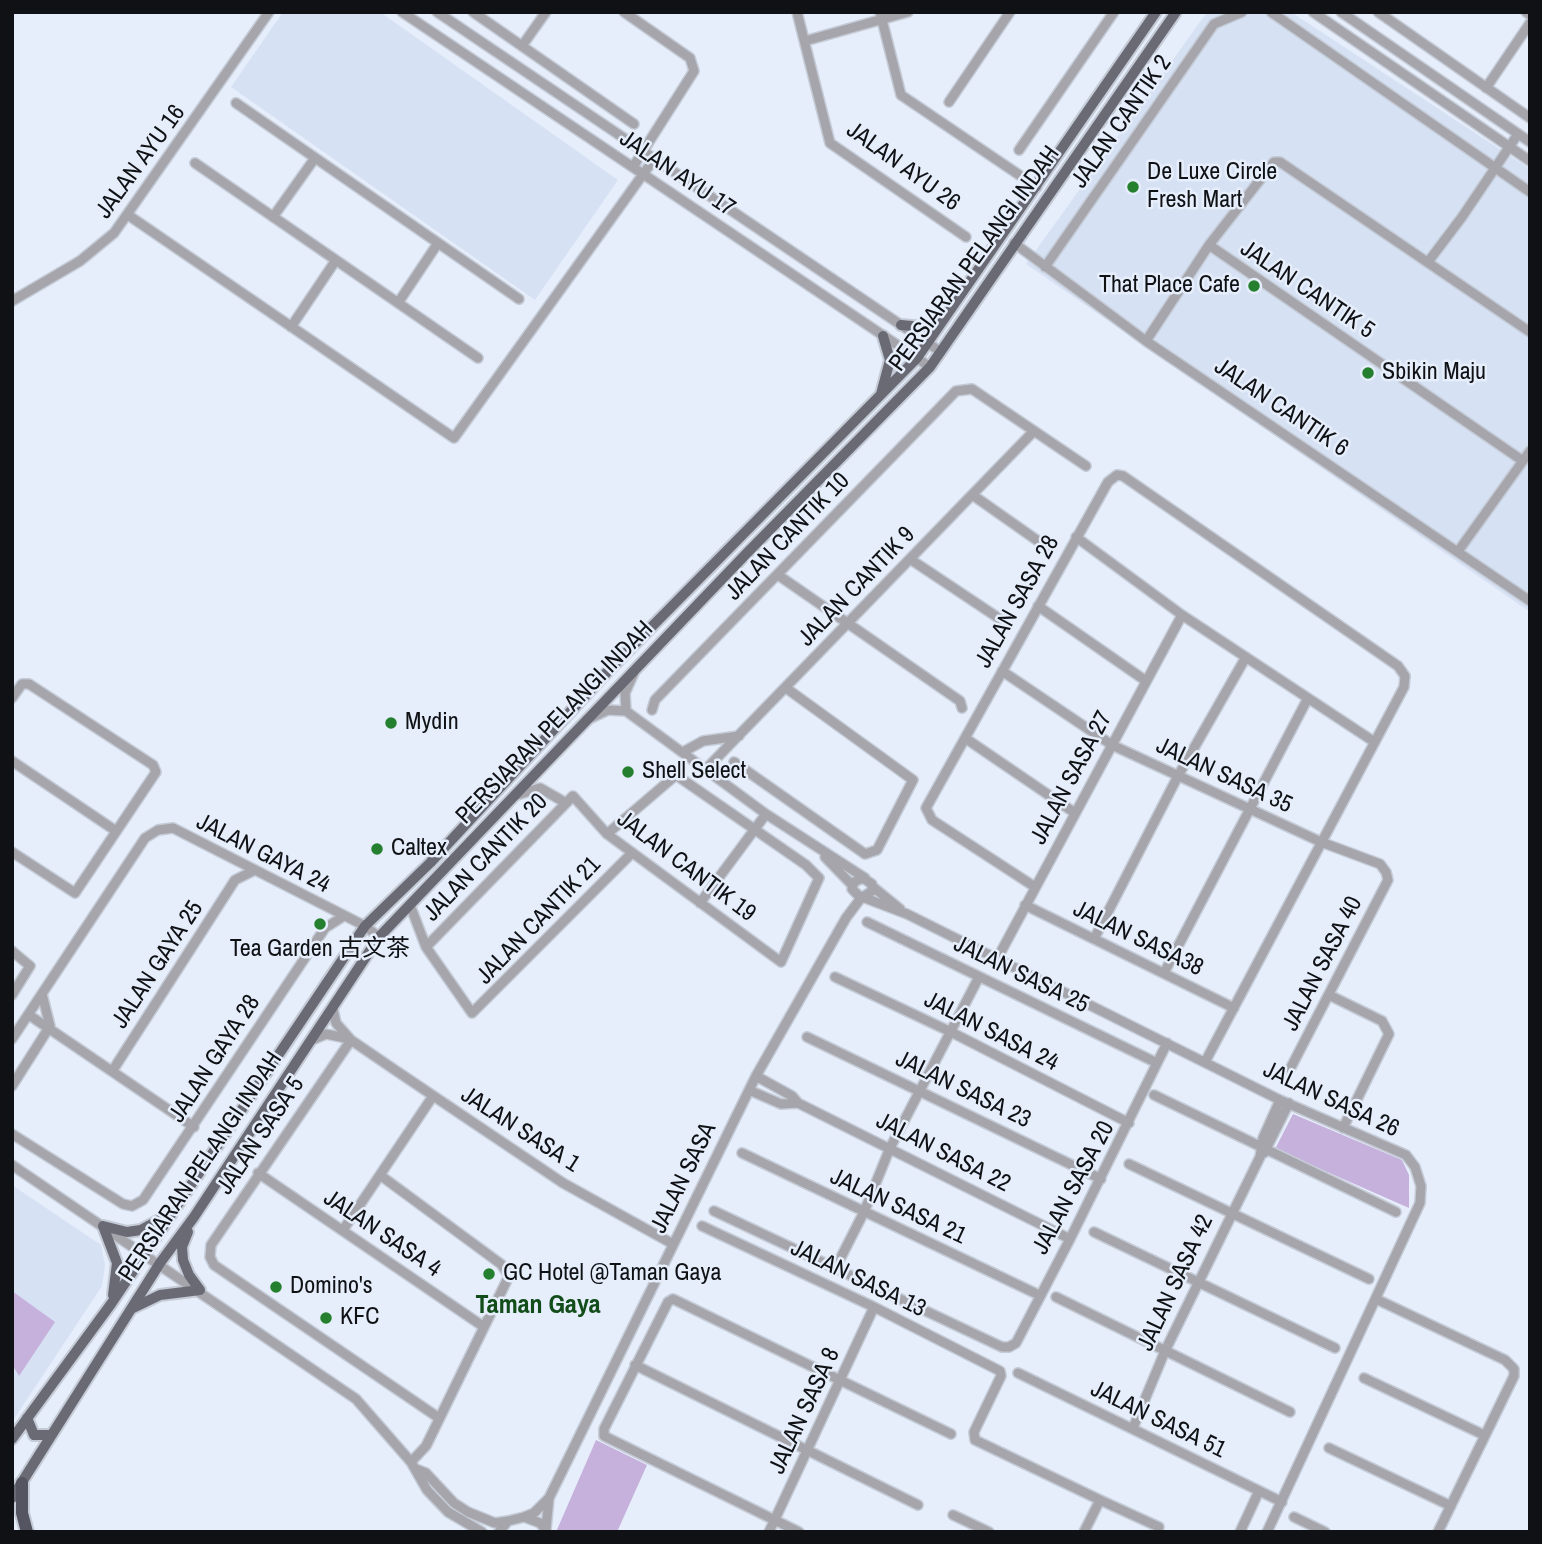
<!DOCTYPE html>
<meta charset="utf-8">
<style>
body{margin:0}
#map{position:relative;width:1542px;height:1544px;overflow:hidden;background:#e6eefb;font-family:"Archivo Narrow",sans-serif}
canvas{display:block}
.frame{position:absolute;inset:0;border:14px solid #0f1115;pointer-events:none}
</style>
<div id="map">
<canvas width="1542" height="1544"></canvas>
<div class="frame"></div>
</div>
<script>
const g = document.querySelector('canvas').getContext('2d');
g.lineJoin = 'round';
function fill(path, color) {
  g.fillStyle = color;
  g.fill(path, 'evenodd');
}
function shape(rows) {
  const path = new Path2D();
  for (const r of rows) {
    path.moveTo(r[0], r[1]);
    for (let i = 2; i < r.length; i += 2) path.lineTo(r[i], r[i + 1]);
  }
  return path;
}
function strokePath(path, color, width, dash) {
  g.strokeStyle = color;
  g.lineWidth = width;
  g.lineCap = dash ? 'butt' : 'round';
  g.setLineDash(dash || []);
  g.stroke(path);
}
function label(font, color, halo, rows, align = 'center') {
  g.font = font + ' "Archivo Narrow","Noto Sans SC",sans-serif';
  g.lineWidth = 5;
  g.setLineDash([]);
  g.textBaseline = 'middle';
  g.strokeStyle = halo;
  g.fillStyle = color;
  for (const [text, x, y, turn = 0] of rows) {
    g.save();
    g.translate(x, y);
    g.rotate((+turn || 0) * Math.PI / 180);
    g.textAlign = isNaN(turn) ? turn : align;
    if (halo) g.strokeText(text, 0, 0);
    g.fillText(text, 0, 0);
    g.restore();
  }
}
const built = shape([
 [283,12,380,12,618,180,535,300,231,87],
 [1211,12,1291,12,1530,169,1530,612,1026,264,1205,15],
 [12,1185,101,1245,105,1265,102,1286,12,1422]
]);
const green = shape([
 [1293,1114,1402,1160,1409,1175,1409,1208,1275,1149],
 [12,1291,55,1322,19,1376,12,1364],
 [596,1440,647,1465,617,1532,556,1532]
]);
const minor = shape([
 [402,12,930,367],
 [437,12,941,352],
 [473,12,634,124],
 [624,12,690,58,694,71,633,167],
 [797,12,830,143,966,237],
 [880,12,901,95,1037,187],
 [1271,12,1530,192],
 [1313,12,1530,161],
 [1341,12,1530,142],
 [1378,12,1530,118],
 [1526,12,1530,15],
 [805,41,908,12],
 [522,46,546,12],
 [1486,88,1530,23],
 [949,102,1010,12],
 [236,103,519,299],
 [1019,150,1114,12],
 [195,163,478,358],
 [128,215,454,438,654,159],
 [273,217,315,158],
 [1014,243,1146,341,1530,601],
 [1209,245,1523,461],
 [1428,262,1462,217,1518,134],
 [1045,267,1214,24,1242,12],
 [12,301,80,261,114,233,269,12],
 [398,303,438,243],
 [291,327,336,260],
 [1146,341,1209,245,1274,162,1280,162,1530,332],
 [974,496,1048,548],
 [1076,537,1182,615,1373,741],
 [1459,550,1530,451],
 [910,559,1000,619],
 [778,575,960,701,962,708],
 [1038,606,1146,681],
 [1002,671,1112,745,1321,842,1380,864,1386,872,1388,880,1288,1073],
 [12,698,22,684,29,684,153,765,156,772,75,893,12,852],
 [652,710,655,700,956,391,972,389,1086,466],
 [626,711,625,693,634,673],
 [591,718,608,710,626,711,766,814,865,878],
 [965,738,1075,813],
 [683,752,703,741,739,736],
 [12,761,116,831],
 [734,762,865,854,877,850,913,780,786,688],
 [707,768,1034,431],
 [517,795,540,788,566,803],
 [825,857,852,885],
 [873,887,900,909],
 [1035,887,932,820,926,808,1108,482,1117,475,1123,476,1398,666,1405,676,1404,687,1205,1062],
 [865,898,907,914,1280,1100,1406,1155,1415,1167,1421,1186,1420,1203,1267,1532],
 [700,903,766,814],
 [410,905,426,947,472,1013,632,853],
 [1025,905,1234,1008],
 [867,922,1157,1063],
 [1094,939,1178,776,1246,657],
 [426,947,573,796,607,834,781,962,819,878,806,865,676,775,607,834],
 [12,951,30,966,12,995],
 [996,961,1182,615],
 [1164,973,1308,698],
 [835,977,951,1032,1129,1123],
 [42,994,50,1026],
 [1329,995,1382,1021,1389,1034,1343,1128],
 [333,1009,336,1023,351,1040,392,1068,563,1183,673,1244],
 [29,1015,194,1127],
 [807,1037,1101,1179],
 [12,1039,145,838,158,830,173,828,365,926,379,937],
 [312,1040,326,1034,350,1039],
 [351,1040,211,1245,210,1257,214,1265,439,1418],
 [113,1070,235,880,253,871],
 [756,1076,792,1096,798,1103,1070,1239],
 [12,1086,50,1026],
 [749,1090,781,1104,798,1103],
 [1154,1095,1396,1212],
 [12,1134,123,1204,132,1206,143,1200,325,928,344,916],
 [742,1153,1039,1295],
 [1264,1153,1289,1103],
 [1129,1164,1369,1279],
 [12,1165,356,1399,411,1462,427,1490,448,1512,482,1532],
 [258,1173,484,1327],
 [380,1175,501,1264,509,1276,426,1446,411,1462],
 [714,1211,1002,1347,1009,1347,1016,1343,1070,1239,1167,1043],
 [702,1226,874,1307,1000,1371,1001,1376,974,1432,975,1440,1100,1500],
 [343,1230,433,1096],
 [1094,1232,1335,1348],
 [835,1269,864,1212,890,1148,979,977],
 [1056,1297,1290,1412],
 [1376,1299,1505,1360,1514,1369,1514,1376,1438,1532],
 [635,1365,918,1505],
 [1018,1373,1282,1502],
 [1364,1378,1484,1435],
 [1133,1428,1165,1351,1260,1157,1263,1138,1280,1100],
 [1329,1448,1451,1506],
 [416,1469,426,1473,454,1503,468,1512,495,1523,508,1521],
 [953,1515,989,1532],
 [524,1517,534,1513,549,1498],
 [1294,1517,1325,1532],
 [546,1529,549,1498,756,1076,846,918,861,898,872,891,872,884,863,878,854,882,852,889,861,898],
 [499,1532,508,1521,524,1517,540,1523,546,1530],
 [769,1532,874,1307],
 [799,1532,604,1436,604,1429,668,1302,673,1299,951,1434],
 [1084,1532,1100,1500,1159,1527],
 [1240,1532,1259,1491]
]);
const major = shape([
 [901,325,923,327,944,316],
 [881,394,890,360,883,336],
 [103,1226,117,1263,113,1295],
 [103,1226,127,1232,141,1230,165,1217],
 [188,1232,182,1247,183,1260,189,1275,200,1290],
 [133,1308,160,1295,200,1290],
 [27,1418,34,1435,49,1435],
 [12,1439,111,1304,365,926,430,863,608,671,917,358,1156,12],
 [12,1498,160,1263,194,1217,379,937,747,553,930,367,1176,12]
]);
const highway = shape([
 [22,1483,22,1513,27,1532]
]);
const markers = [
 [1133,187,7,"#247f2f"],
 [1254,286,7,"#247f2f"],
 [1368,373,7,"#247f2f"],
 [391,723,7,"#247f2f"],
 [628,772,7,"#247f2f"],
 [377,849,7,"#247f2f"],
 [320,924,7,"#247f2f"],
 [489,1274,7,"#247f2f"],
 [276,1287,7,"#247f2f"],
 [326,1318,7,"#247f2f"]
];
const streetNames = [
 ["JALAN CANTIK 2",1122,122,-55],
 ["JALAN AYU 16",141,162,-54],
 ["JALAN AYU 26",903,167,36],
 ["JALAN AYU 17",677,174,34],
 ["PERSIARAN PELANGI INDAH",975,259,-54],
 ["JALAN CANTIK 5",1307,290,34],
 ["JALAN CANTIK 6",1281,408,34],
 ["JALAN CANTIK 10",788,537,-46],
 ["JALAN CANTIK 9",857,587,-46],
 ["JALAN SASA 28",1018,602,-61],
 ["PERSIARAN PELANGI INDAH",555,723,-46],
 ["JALAN SASA 35",1224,776,25],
 ["JALAN SASA 27",1072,778,-62],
 ["JALAN GAYA 24",263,854,27],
 ["JALAN CANTIK 20",486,858,-46],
 ["JALAN CANTIK 19",686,867,37],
 ["JALAN CANTIK 21",539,921,-46],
 ["JALAN SASA38",1138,939,26],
 ["JALAN SASA 40",1323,964,-63],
 ["JALAN GAYA 25",158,965,-57],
 ["JALAN SASA 25",1021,975,26],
 ["JALAN SASA 24",991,1032,27],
 ["JALAN GAYA 28",215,1059,-57],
 ["JALAN SASA 23",963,1090,26],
 ["JALAN SASA 26",1331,1100,25],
 ["JALAN SASA 1",520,1130,33],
 ["JALAN SASA 5",261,1136,-56],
 ["JALAN SASA 22",943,1153,27],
 ["PERSIARAN PELANGI INDAH",201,1167,-56],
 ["JALAN SASA",684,1178,-64],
 ["JALAN SASA 20",1074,1188,-62],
 ["JALAN SASA 21",898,1207,25],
 ["JALAN SASA 4",382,1234,34],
 ["JALAN SASA 13",858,1279,26],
 ["JALAN SASA 42",1176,1283,-65],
 ["JALAN SASA 8",805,1411,-65],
 ["JALAN SASA 51",1158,1420,26]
];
const poiNames = [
 ["De Luxe Circle",1147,173],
 ["Fresh Mart",1147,201],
 ["That Place Cafe",1240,286,"right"],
 ["Sbikin Maju",1382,373],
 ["Mydin",405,723],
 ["Shell Select",642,772],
 ["Caltex",391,849],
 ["Tea Garden 古文茶",320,950,"center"],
 ["GC Hotel @Taman Gaya",503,1274],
 ["Domino's",290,1287],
 ["KFC",340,1318]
];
const neighbourhoodNames = [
 ["Taman Gaya",538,1306]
];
fill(built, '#d6e1f4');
fill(green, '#c6b1dc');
strokePath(minor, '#c4cbd6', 12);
strokePath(major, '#c4cbd6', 14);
strokePath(highway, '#c4cbd6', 16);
strokePath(minor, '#a5a5ab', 9);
strokePath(major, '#696a74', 10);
strokePath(highway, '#545561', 12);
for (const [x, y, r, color] of markers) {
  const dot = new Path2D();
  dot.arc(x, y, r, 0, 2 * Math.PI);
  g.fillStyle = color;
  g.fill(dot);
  strokePath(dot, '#e6eefb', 2.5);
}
label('24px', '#0f1115', '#e6eefb', streetNames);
label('24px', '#0f1115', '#e6eefb', poiNames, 'left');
label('bold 26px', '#124c19', '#e6eefb', neighbourhoodNames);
</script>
